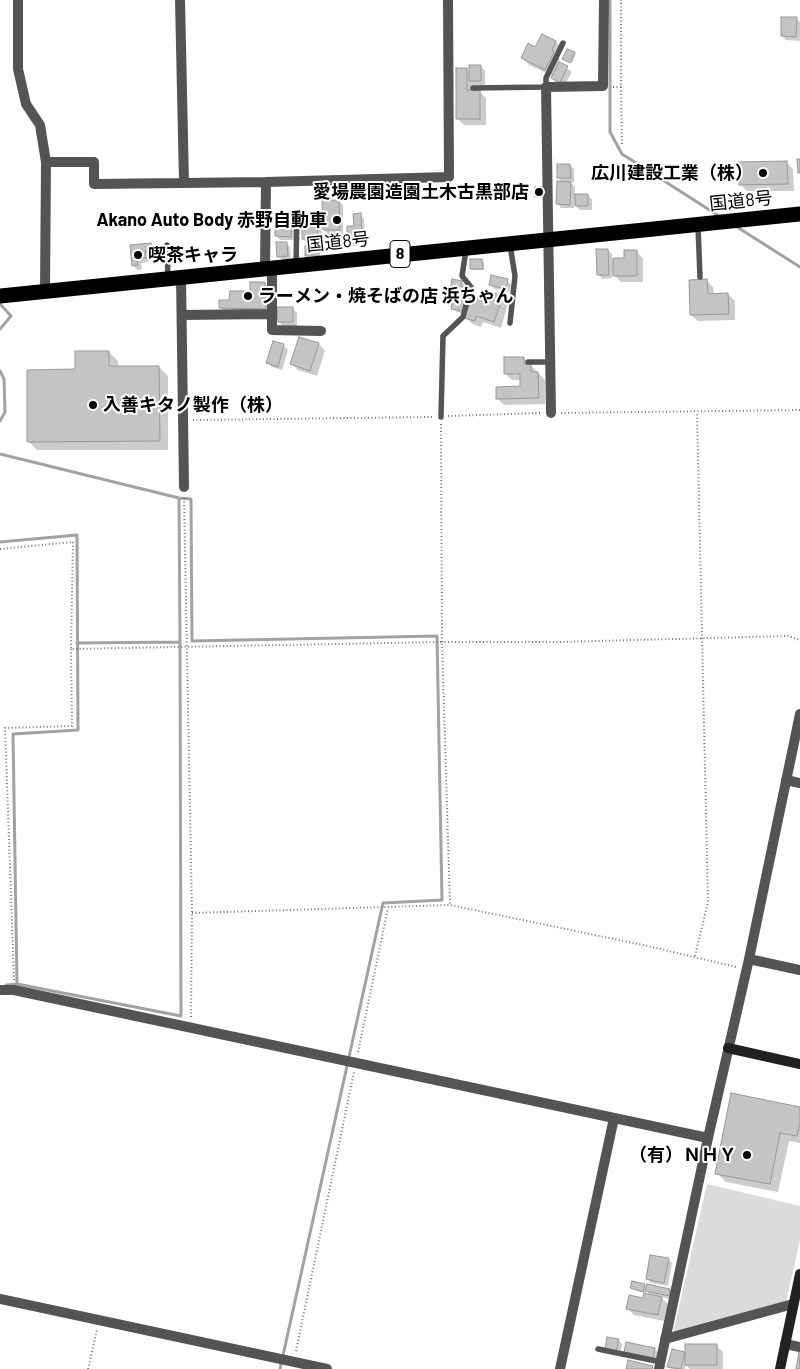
<!DOCTYPE html>
<meta charset="utf-8">
<style>
body{margin:0}
canvas{display:block;background:#fff}
</style>
<canvas width="800" height="1369"></canvas>
<script>
const g = document.querySelector('canvas').getContext('2d');
g.lineJoin = 'round';
function fill(path, color) {
  g.fillStyle = color;
  g.fill(path, 'evenodd');
}
function shape(rows) {
  const path = new Path2D();
  for (const r of rows) {
    path.moveTo(r[0], r[1]);
    for (let i = 2; i < r.length; i += 2) path.lineTo(r[i], r[i + 1]);
  }
  return path;
}
function strokePath(path, color, width, dash) {
  g.strokeStyle = color;
  g.lineWidth = width;
  g.lineCap = dash ? 'butt' : 'round';
  g.setLineDash(dash || []);
  g.stroke(path);
}
function label(font, color, halo, rows, align = 'center') {
  g.font = font + ' Barlow,"Noto Sans JP",sans-serif';
  g.lineWidth = 4;
  g.setLineDash([]);
  g.textBaseline = 'middle';
  g.strokeStyle = halo;
  g.fillStyle = color;
  for (const [text, x, y, turn = 0] of rows) {
    g.save();
    g.translate(x, y);
    g.rotate((+turn || 0) * Math.PI / 180);
    g.textAlign = isNaN(turn) ? turn : align;
    if (halo) g.strokeText(text, 0, 0);
    g.fillText(text, 0, 0);
    g.restore();
  }
}
const green = shape([
 [707,1184,800,1206,800,1240,786,1303,673,1333]
]);
const shadow = shape([
 [796,18,800,22,800,41,786,40,782,36],
 [556,42,562,48,558,57,560,59,558,63,572,72,564,86,557,82,553,78,553,76,529,65,522,58,536,49],
 [574,53,576,54,572,63,566,61],
 [481,66,485,71,485,85,473,85,473,91,479,91,486,98,486,125,464,125,457,118,466,69,470,72],
 [786,162,793,169,794,191,747,191,740,184],
 [570,165,574,169,574,182,570,182,575,187,575,195,587,195,592,199,592,210,580,210,574,204,574,208,561,208,557,203,563,183,558,178],
 [338,201,343,205,343,234,328,234,324,230],
 [291,214,295,219,295,240,280,240,276,235],
 [317,215,322,220,321,243,307,243,303,239],
 [360,215,364,219,365,246,353,246,349,242],
 [286,243,290,247,291,260,282,260,278,256],
 [150,244,155,249,155,255,148,255,149,262,141,263,142,269,138,270,133,266,131,247],
 [608,250,612,254,612,259,626,259,636,251,643,258,643,282,621,282,612,273,612,278,602,279,598,274],
 [482,260,484,262,484,270,473,270,471,268],
 [507,280,511,285,510,292,495,289,490,285],
 [707,281,713,287,714,295,728,294,735,301,735,320,698,321,691,315],
 [462,282,471,292,470,296,485,300,502,297,508,303,501,328,483,322,481,327,473,324,466,318,467,314,457,312,453,308,454,300,450,296],
 [265,283,271,290,272,315,227,314,220,307,231,301,252,293],
 [292,308,297,313,297,326,283,326,279,322],
 [300,338,319,344,325,351,317,376,298,370,292,364],
 [274,343,284,346,288,350,282,370,272,367,268,363],
 [109,352,118,361,118,367,159,367,168,376,168,450,37,450,28,441,76,370],
 [524,358,545,380,545,404,504,405,497,398,521,388,521,380,512,380,505,373],
 [800,1108,800,1143,789,1141,778,1192,726,1182,717,1173],
 [668,1259,672,1263,668,1286,651,1283,647,1279],
 [645,1285,647,1288,670,1290,674,1294,673,1300,661,1297,668,1304,664,1321,634,1315,627,1308,651,1296,646,1290,645,1293,632,1288],
 [618,1340,622,1344,620,1355,610,1353],
 [716,1346,723,1352,723,1369,690,1369,686,1365,685,1369,671,1369,669,1367,684,1353,686,1355],
 [654,1349,659,1353,657,1362,629,1356]
]);
const stream = shape([
 [610,0,610,132,622,154,719,216],
 [737,227,800,267],
 [0,304,11,316,0,329],
 [0,371,4,379,5,412,0,421],
 [0,454,179,498,191,499,192,641,437,636,442,900,383,903,280,1369],
 [0,542,77,535,78,730,13,734,17,984],
 [77,643,180,642,179,498],
 [6,985,17,984,181,1016,180,642]
]);
const building = shape([
 [781,17,797,17,796,37,781,36,781,17],
 [542,34,556,41,552,50,554,52,545,70,521,58,528,43,535,47,542,34],
 [567,49,575,52,570,63,562,59,567,49],
 [559,62,568,66,560,83,551,78,559,62],
 [469,65,481,65,481,81,469,81,469,65],
 [456,68,467,68,467,90,480,90,480,119,456,119,456,68],
 [797,159,800,159,800,173,798,173,797,159],
 [787,161,788,184,739,185,738,162,787,161],
 [557,164,570,164,571,178,557,178,557,164],
 [557,181,571,182,570,205,556,204,557,181],
 [535,187,543,187,543,196,535,197,535,187],
 [575,194,588,194,588,206,575,206,575,194],
 [322,200,339,200,340,230,323,230,322,200],
 [275,213,292,213,291,237,275,236,275,213],
 [361,213,362,242,347,242,347,226,354,226,353,214,361,213],
 [302,214,318,214,317,240,302,239,302,214],
 [276,242,287,242,288,256,277,257,276,242],
 [151,243,152,251,145,251,146,258,137,259,138,265,132,266,130,245,151,243],
 [305,246,319,246,319,256,305,256,305,246],
 [596,249,608,249,609,275,597,275,596,249],
 [624,250,637,250,637,276,613,276,613,258,624,258,624,250],
 [470,259,482,259,483,269,470,269,470,259],
 [491,275,508,279,506,289,489,285,491,275],
 [452,279,462,281,461,286,467,287,463,311,451,309,453,297,449,296,452,279],
 [707,279,708,294,728,293,729,314,690,315,689,280,707,279],
 [250,282,265,282,266,309,219,308,219,300,229,300,230,291,250,291,250,282],
 [487,291,503,296,494,322,476,316,475,321,464,318,472,295,484,299,487,291],
 [277,307,293,307,293,322,278,322,277,307],
 [299,337,319,343,310,371,290,364,299,337],
 [273,341,284,344,278,367,266,363,273,341],
 [75,351,109,351,109,366,159,366,160,441,27,442,27,370,75,369,75,351],
 [504,357,524,357,524,364,531,364,531,372,538,372,539,398,496,399,496,387,520,386,520,374,504,374,504,357],
 [731,1093,800,1107,800,1123,797,1136,780,1133,770,1184,715,1174,731,1093],
 [650,1255,669,1258,664,1283,646,1279,650,1255],
 [632,1281,645,1284,643,1292,630,1288,632,1281],
 [647,1284,670,1289,669,1296,645,1291,647,1284],
 [644,1293,662,1297,658,1315,626,1309,629,1295,643,1298,644,1293],
 [607,1337,619,1339,616,1352,605,1349,607,1337],
 [626,1342,655,1348,653,1358,624,1352,626,1342],
 [685,1344,717,1344,717,1365,685,1365,685,1344],
 [672,1349,685,1352,681,1369,667,1367,672,1349],
 [799,1352,800,1369,796,1369,799,1352],
 [628,1360,653,1366,652,1369,626,1369,628,1360]
]);
const path = shape([
 [613,87,621,87,621,0],
 [621,87,622,144],
 [561,413,800,410],
 [448,416,541,413],
 [193,420,434,417],
 [441,424,442,642,558,642,788,636,800,640],
 [184,498,192,913,191,1018],
 [0,549,73,542,71,649,442,642,450,905],
 [192,913,450,905,648,946,736,967],
 [695,956,708,902,697,412],
 [14,980,5,728,72,726,71,649],
 [358,1052,388,908],
 [296,1351,354,1072],
 [88,1369,97,1330]
]);
const lane = shape([
 [473,88,546,87,546,78,563,43],
 [698,226,700,277],
 [167,245,168,279],
 [296,265,297,214],
 [510,323,515,276,510,245],
 [528,362,550,362],
 [441,417,443,336,463,317,471,287,462,276,466,250],
 [598,1349,661,1362]
]);
const street = shape([
 [18,0,18,69,26,104,40,125,46,162,45,291],
 [180,0,184,182],
 [46,162,94,162,94,184,266,182,265,268],
 [266,182,449,177,448,0],
 [181,277,184,487],
 [272,314,272,330,321,331],
 [182,315,272,314,272,267],
 [551,413,546,87,603,86,604,0],
 [786,780,800,783],
 [749,959,800,970],
 [0,990,14,990,708,1138],
 [0,1299,327,1369],
 [665,1339,793,1304],
 [785,1344,800,1347],
 [560,1369,614,1118],
 [659,1369,708,1138,749,959,800,714]
]);
const secondary = shape([
 [728,1048,800,1064],
 [780,1369,800,1274]
]);
const highway = shape([
 [0,296,800,214]
]);
const markers = [
 [763,173,5,"#000"],
 [539,192,5,"#000"],
 [337,220,5,"#000"],
 [138,255,5,"#000"],
 [248,296,5,"#000"],
 [93,405,5,"#000"],
 [747,1155,5,"#000"]
];
const shields = [
 [400,254,20]
];
const shieldNames = [
 ["8",400,254]
];
const poiNames = [
 ["広川建設工業（株）",753,173],
 ["愛場農園造園土木古黒部店",529,192],
 ["Akano Auto Body 赤野自動車",327,220],
 ["喫茶キャラ",148,255,"left"],
 ["ラーメン・焼そばの店 浜ちゃん",258,296,"left"],
 ["入善キタノ製作（株）",103,405,"left"],
 ["（有）ＮＨＹ",737,1155]
];
const streetNames = [
 ["国道8号",741,201,-6],
 ["国道8号",338,242,-6]
];
fill(green, '#dbdbdb');
fill(shadow, '#0003');
strokePath(stream, '#a2a2a2', 3);
fill(building, '#c4c4c4');
strokePath(building, '#989898', 1);
strokePath(path, '#767676', 2, [1, 2.5]);
strokePath(lane, '#545454', 5.5);
strokePath(street, '#545454', 10);
strokePath(secondary, '#212121', 10);
strokePath(highway, '#000', 15);
for (const [x, y, r, color] of markers) {
  const dot = new Path2D();
  dot.arc(x, y, r, 0, 2 * Math.PI);
  g.fillStyle = color;
  g.fill(dot);
  strokePath(dot, '#fff', 2);
}
for (const [x, y, w] of shields) {
  const box = new Path2D();
  box.roundRect(x - w / 2, y - 13.5, w, 27, 4);
  g.fillStyle = '#fff';
  g.fill(box);
  strokePath(box, '#000', 1);
}
label('bold 16px', '#000', null, shieldNames);
label('bold 18px', '#000', '#fff', poiNames, 'right');
label('18px', '#000', '#fff', streetNames);
</script>
